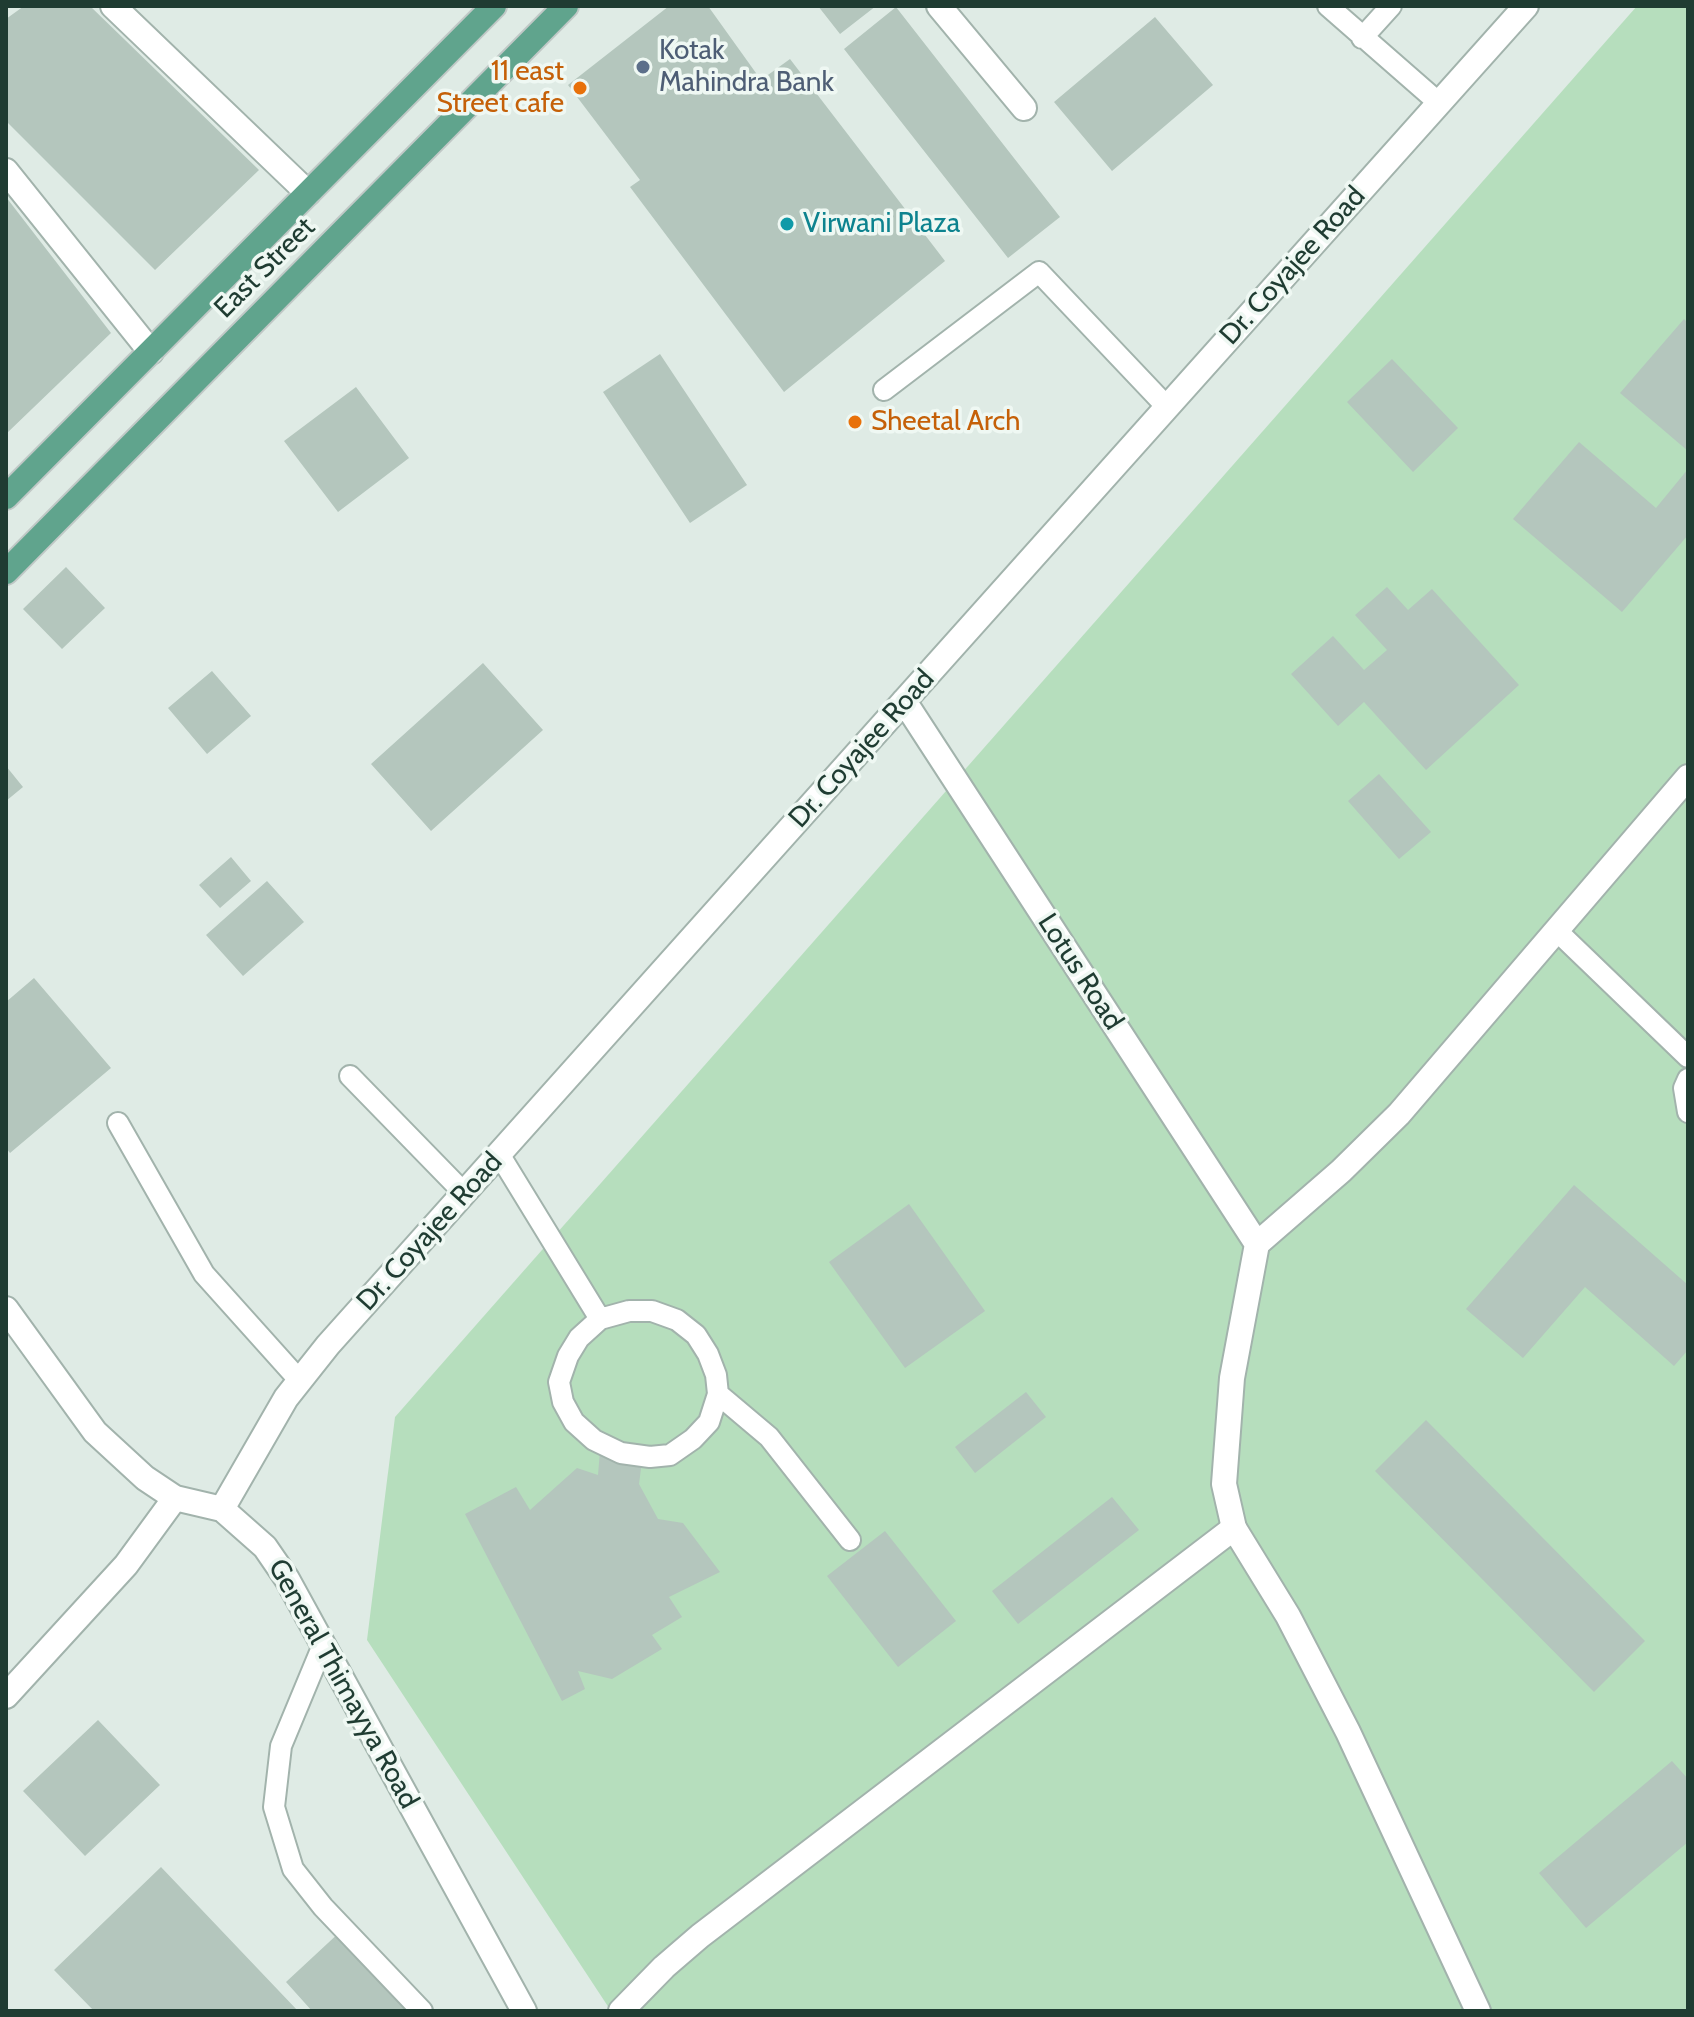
<!DOCTYPE html>
<style>
body{margin:0}
#map{position:relative;width:1694px;height:2017px;overflow:hidden;background:#dfebe5;font-family:Cabin,sans-serif}
canvas{display:block}
.frame{position:absolute;inset:0;border:8px solid #1f3c32;pointer-events:none}
</style>
<div id="map">
<canvas width="1694" height="2017"></canvas>
<div class="frame"></div>
</div>
<script>
const g = document.querySelector('canvas').getContext('2d');
g.lineJoin = 'round';
function fill(path, color) {
  g.fillStyle = color;
  g.fill(path, 'evenodd');
}
function shape(rows) {
  const path = new Path2D();
  for (const r of rows) {
    path.moveTo(r[0], r[1]);
    for (let i = 2; i < r.length; i += 2) path.lineTo(r[i], r[i + 1]);
  }
  return path;
}
function strokePath(path, color, width, dash) {
  g.strokeStyle = color;
  g.lineWidth = width;
  g.lineCap = dash ? 'butt' : 'round';
  g.setLineDash(dash || []);
  g.stroke(path);
}
function label(font, color, halo, rows, align = 'center') {
  g.font = font + ' Cabin,sans-serif';
  g.lineWidth = 7;
  g.setLineDash([]);
  g.textBaseline = 'middle';
  g.strokeStyle = halo;
  g.fillStyle = color;
  for (const [text, x, y, turn = 0] of rows) {
    g.save();
    g.translate(x, y);
    g.rotate((+turn || 0) * Math.PI / 180);
    g.textAlign = isNaN(turn) ? turn : align;
    if (halo) g.strokeText(text, 0, 0);
    g.fillText(text, 0, 0);
    g.restore();
  }
}
const green = shape([
 [1637,6,1688,6,1688,2011,611,2011,367,1640,395,1417]
]);
const building = shape([
 [24,6,90,6,259,170,155,270,6,121,6,19],
 [669,6,708,6,761,80,790,59,945,261,784,392,630,187,640,180,568,85],
 [818,6,876,6,840,34],
 [896,7,1060,217,1008,258,844,49],
 [1155,17,1213,85,1112,171,1054,102],
 [6,197,111,333,6,434],
 [1684,319,1688,323,1688,451,1620,393],
 [660,354,747,485,690,523,603,392],
 [1392,359,1458,428,1413,472,1347,402],
 [356,387,409,458,338,512,284,441],
 [1579,442,1656,508,1688,469,1688,535,1622,612,1513,519],
 [66,567,105,608,62,649,23,609],
 [1387,587,1408,610,1432,589,1519,685,1426,770,1364,702,1338,726,1291,674,1333,636,1364,670,1387,650,1355,615],
 [483,663,543,730,431,831,371,764],
 [212,671,251,716,207,754,168,708],
 [6,766,23,787,6,801],
 [1379,774,1431,832,1399,859,1348,801],
 [231,857,251,881,220,908,199,885],
 [267,881,304,922,243,976,206,935],
 [34,978,111,1068,10,1153,6,1148,6,1002],
 [1574,1185,1688,1285,1688,1350,1674,1366,1585,1287,1523,1358,1466,1309],
 [909,1204,985,1311,905,1368,829,1262],
 [1026,1392,1046,1417,975,1473,955,1447],
 [1426,1420,1645,1641,1594,1692,1375,1471],
 [600,1451,642,1461,639,1484,658,1519,683,1523,720,1572,669,1597,682,1617,652,1635,662,1649,612,1679,578,1671,585,1689,562,1701,465,1514,516,1487,530,1510,577,1468,598,1475],
 [1112,1497,1139,1530,1018,1624,992,1591],
 [885,1531,956,1621,898,1667,827,1576],
 [98,1720,160,1785,85,1856,23,1791],
 [1672,1761,1688,1779,1688,1842,1586,1928,1539,1873],
 [161,1867,298,2011,94,2011,54,1970],
 [342,1930,417,2011,312,2011,286,1982]
]);
const service = shape([
 [1328,6,1439,103],
 [1362,38,1391,6],
 [884,390,1039,272,1167,407],
 [1556,930,1688,1057],
 [350,1076,464,1193],
 [1688,1079,1684,1088,1688,1112],
 [118,1123,204,1274,300,1381],
 [499,1154,600,1319],
 [629,1311,652,1311,677,1320,696,1335,708,1354,716,1375,718,1394,709,1422,693,1439,670,1455,650,1457,621,1453,594,1440,574,1422,563,1402,559,1382,568,1356,579,1338,600,1319,629,1311],
 [718,1394,769,1437,850,1540],
 [323,1645,281,1746,274,1807,293,1869,323,1907,422,2011]
]);
const minor = shape([
 [113,6,308,193],
 [939,6,1024,108],
 [6,171,151,352],
 [904,701,1257,1244],
 [222,1509,286,1398,328,1345,1526,6],
 [1234,1528,1224,1484,1232,1378,1257,1244,1341,1171,1399,1114,1688,777],
 [6,1696,126,1565,175,1498]
]);
const tertiary = shape([
 [6,1309,95,1432,145,1478,175,1498,222,1509,265,1547,287,1579,524,2011],
 [621,2011,664,1967,700,1936,1234,1528,1288,1616,1348,1732,1478,2011]
]);
const primary = shape([
 [6,497,494,6],
 [6,572,566,6]
]);
const markers = [
 [643,67,8,"#5c6f8a"],
 [580,88,8,"#e8710a"],
 [787,224,8,"#0f9aa8"],
 [855,422,8,"#e8710a"]
];
const serviceNames = [
 ["Kotak",659,51],
 ["Mahindra Bank",659,83]
];
const foodNames = [
 ["11 east",564,72],
 ["Street cafe",564,104],
 ["Sheetal Arch",871,422,"left"]
];
const cultureNames = [
 ["Virwani Plaza",803,224]
];
const streetNames = [
 ["Dr. Coyajee Road",1293,266,-48],
 ["East Street",265,268,-45],
 ["Dr. Coyajee Road",862,749,-48],
 ["Lotus Road",1080,972,57],
 ["Dr. Coyajee Road",430,1232,-48],
 ["General Thimayya Road",343,1684,61]
];
fill(green, '#b6debd');
fill(building, '#b4c6bd');
strokePath(service, '#a2b3ac', 24);
strokePath(minor, '#a2b3ac', 28);
strokePath(tertiary, '#a2b3ac', 28);
strokePath(primary, '#c0c8c6', 28);
strokePath(service, '#fff', 20);
strokePath(minor, '#fff', 24);
strokePath(tertiary, '#fff', 24);
strokePath(primary, '#60a48d', 24);
for (const [x, y, r, color] of markers) {
  const dot = new Path2D();
  dot.arc(x, y, r, 0, 2 * Math.PI);
  g.fillStyle = color;
  g.fill(dot);
  strokePath(dot, '#eff8f3', 3);
}
label('28px', '#4e5e75', '#eff8f3', serviceNames, 'left');
label('28px', '#c56008', '#eff8f3', foodNames, 'right');
label('28px', '#0d838f', '#eff8f3', cultureNames, 'left');
label('28px', '#1f3c32', '#eff8f3', streetNames);
</script>
